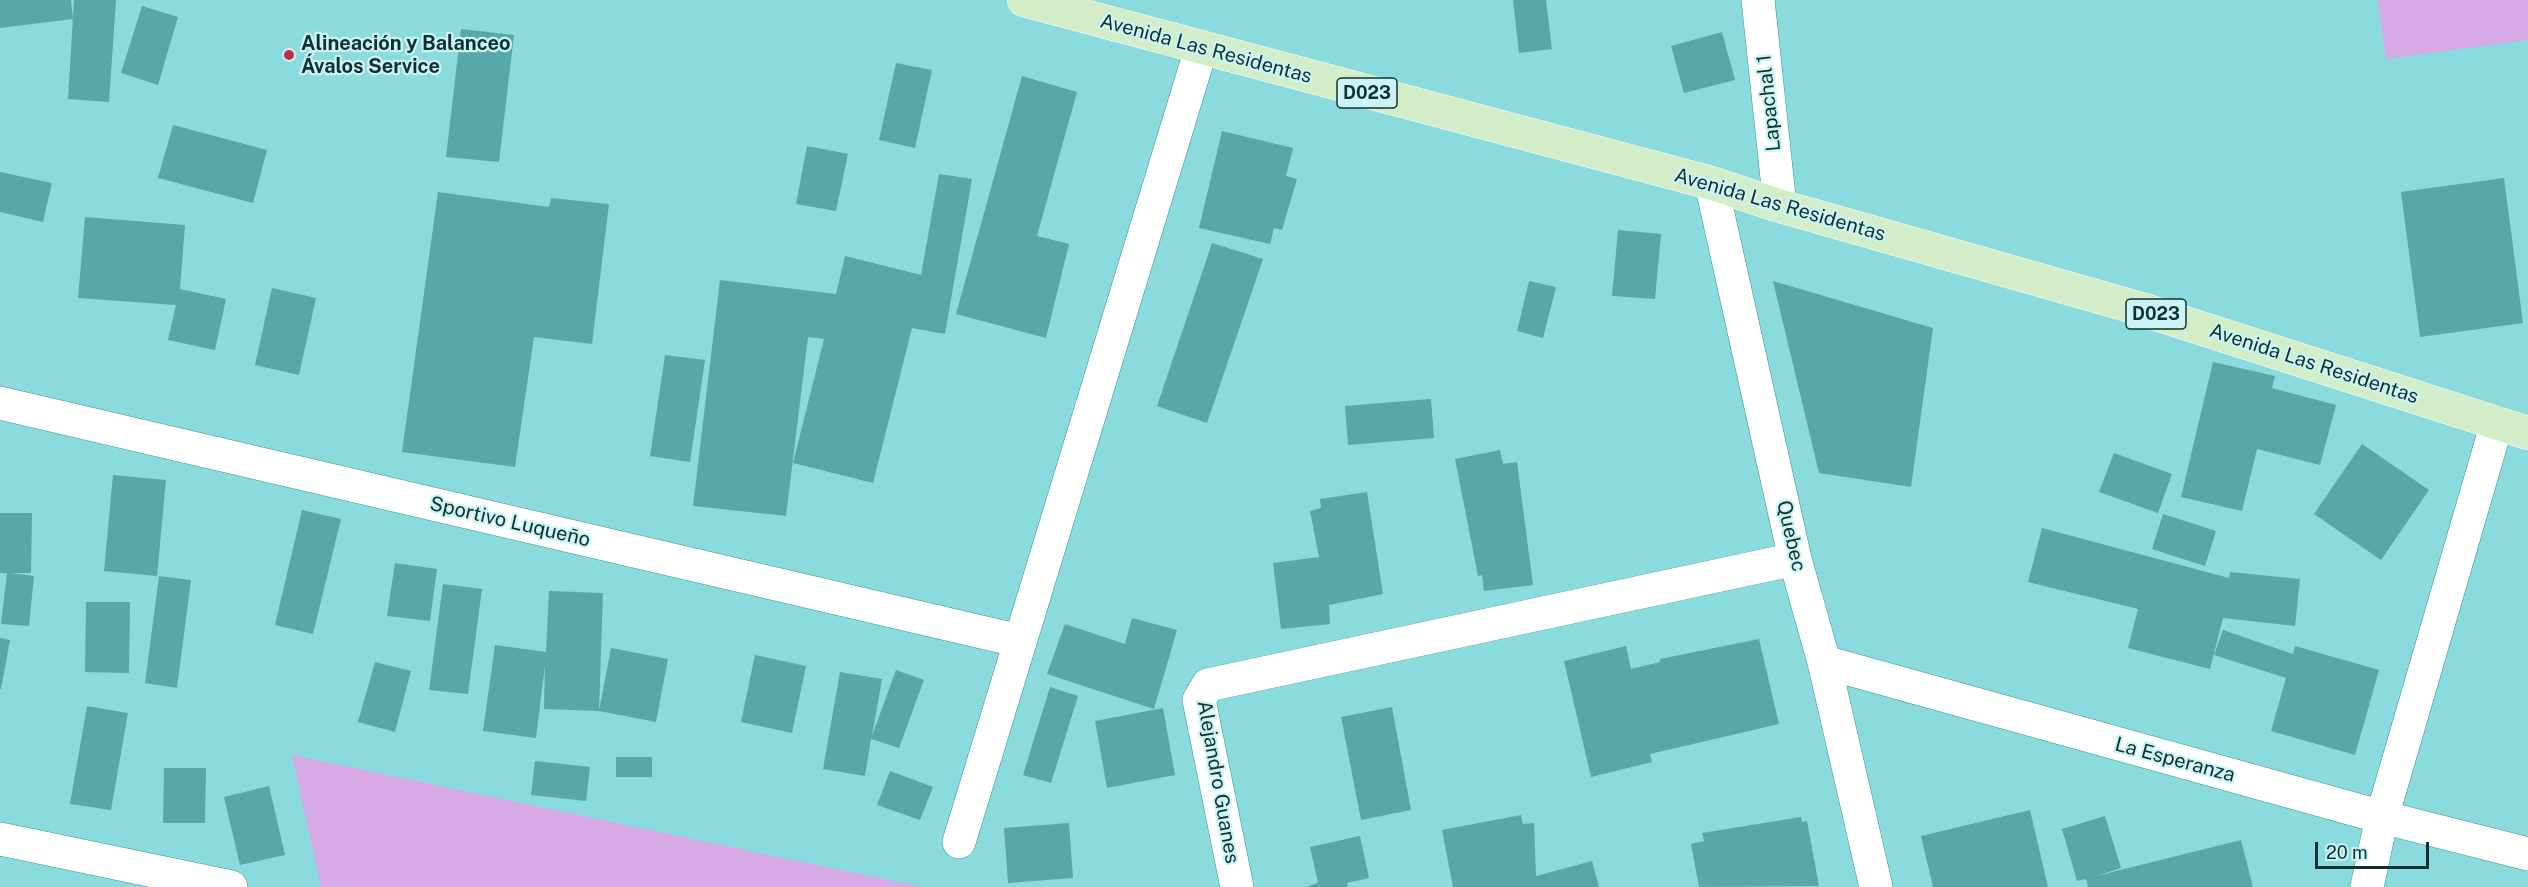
<!DOCTYPE html>
<meta charset="utf-8">
<style>
body{margin:0}
#map{position:relative;width:2528px;height:887px;overflow:hidden;background:#89dbdd;font-family:"Public Sans",sans-serif}
canvas{display:block}
.scale{position:absolute;left:2315px;top:842px;width:114px;height:27px;box-sizing:border-box;border:3px solid #0e3232;border-top:0;padding-left:8px;font-size:18px;line-height:21px;white-space:nowrap;color:#0e3232;-webkit-text-stroke:4px #cdf4f4;paint-order:stroke}
</style>
<div id="map">
<canvas width="2528" height="887"></canvas>
<div class="scale">20 m</div>
</div>
<script>
const g = document.querySelector('canvas').getContext('2d');
g.lineJoin = 'round';
function fill(path, color) {
  g.fillStyle = color;
  g.fill(path, 'evenodd');
}
function shape(rows) {
  const path = new Path2D();
  for (const r of rows) {
    path.moveTo(r[0], r[1]);
    for (let i = 2; i < r.length; i += 2) path.lineTo(r[i], r[i + 1]);
  }
  return path;
}
function strokePath(path, color, width, dash) {
  g.strokeStyle = color;
  g.lineWidth = width;
  g.lineCap = dash ? 'butt' : 'round';
  g.setLineDash(dash || []);
  g.stroke(path);
}
function label(font, color, halo, rows, align = 'center') {
  g.font = font + ' "Public Sans",sans-serif';
  g.lineWidth = 4.5;
  g.setLineDash([]);
  g.textBaseline = 'middle';
  g.strokeStyle = halo;
  g.fillStyle = color;
  for (const [text, x, y, turn = 0] of rows) {
    g.save();
    g.translate(x, y);
    g.rotate((+turn || 0) * Math.PI / 180);
    g.textAlign = isNaN(turn) ? turn : align;
    if (halo) g.strokeText(text, 0, 0);
    g.fillText(text, 0, 0);
    g.restore();
  }
}
const green = shape([
 [2378,0,2528,0,2528,40,2386,59],
 [292,755,921,887,321,887]
]);
const building = shape([
 [0,0,71,0,73,19,0,28],
 [74,0,116,0,109,102,68,99],
 [1513,0,1546,0,1552,49,1519,53],
 [142,6,178,17,158,85,121,73],
 [461,29,514,35,499,162,446,157],
 [1722,32,1735,80,1684,93,1671,46],
 [896,63,932,70,915,148,879,140],
 [1022,76,1077,92,1037,236,1069,244,1046,338,956,314],
 [173,125,267,150,253,203,158,178],
 [1222,131,1293,148,1286,176,1297,179,1282,230,1274,228,1270,244,1199,228],
 [807,146,848,154,836,211,796,204],
 [0,172,52,183,43,222,0,212],
 [939,174,972,179,945,334,912,328,873,483,793,463,824,339,808,337,786,516,693,506,720,280,836,294,845,256,921,275],
 [2504,178,2523,323,2420,337,2401,192],
 [438,192,549,207,551,198,609,204,592,344,534,337,515,467,402,452],
 [85,217,185,225,180,289,226,299,215,350,168,340,176,305,78,298],
 [1618,230,1661,234,1655,299,1612,296],
 [1212,243,1263,259,1207,423,1157,406],
 [1529,281,1556,287,1543,338,1517,331],
 [1773,281,1933,328,1911,487,1819,473],
 [272,288,316,298,299,375,255,365],
 [665,355,705,360,690,462,650,456],
 [2213,362,2275,376,2272,388,2336,405,2320,465,2257,449,2242,511,2181,497],
 [1431,399,1434,438,1348,445,1345,406],
 [2362,444,2429,490,2381,560,2314,514],
 [1500,450,1503,464,1517,462,1533,585,1484,591,1482,575,1478,576,1455,459],
 [2114,453,2172,474,2158,513,2099,492],
 [113,475,166,480,157,576,104,571],
 [1367,492,1383,594,1329,605,1330,624,1281,629,1273,563,1319,557,1310,511,1321,508,1320,499],
 [302,510,341,519,313,634,275,625],
 [0,513,32,513,31,573,11,573,34,576,29,626,1,624,7,573,0,573],
 [2163,514,2216,531,2205,566,2152,549],
 [2042,528,2229,578,2230,572,2300,579,2295,626,2223,618,2210,669,2128,648,2138,609,2028,582],
 [395,563,437,569,430,621,387,616],
 [159,576,191,580,177,688,145,683],
 [443,584,482,589,468,694,429,690],
 [549,591,603,593,599,711,544,709,545,665,536,738,483,731,495,645,546,652],
 [86,602,130,602,129,673,85,672],
 [1132,618,1177,630,1154,709,1047,674,1065,624,1125,644],
 [2223,630,2293,654,2295,646,2379,670,2355,755,2271,731,2286,678,2214,655],
 [0,638,10,640,1,689,0,689],
 [1759,639,1779,724,1650,754,1652,762,1591,777,1564,661,1626,646,1631,669,1660,662,1660,659],
 [611,648,668,659,656,722,599,711],
 [755,655,806,666,792,733,741,722],
 [375,662,411,671,395,732,358,722],
 [896,670,924,680,899,748,871,739,865,776,823,769,840,672,882,679,872,736],
 [1050,687,1078,696,1051,783,1023,775],
 [87,706,128,713,111,810,70,804],
 [1392,707,1411,810,1361,820,1341,717],
 [1163,708,1175,775,1107,788,1095,721],
 [616,757,652,757,652,777,616,777],
 [535,761,590,767,586,801,531,795],
 [164,768,206,768,205,823,163,823],
 [890,771,933,787,920,820,877,805],
 [269,786,285,855,240,865,224,797],
 [2030,810,2048,887,1933,887,1921,836],
 [1521,815,1523,824,1534,823,1536,876,1592,861,1599,887,1453,887,1442,830],
 [2105,816,2121,868,2096,876,2241,840,2253,887,2088,887,2086,879,2077,881,2062,829],
 [1801,817,1802,822,1807,821,1819,886,1699,887,1691,844,1704,841,1702,833],
 [1069,823,1073,878,1008,883,1004,828],
 [1360,836,1369,878,1347,883,1348,887,1306,887,1318,883,1310,847]
]);
const street = shape([
 [1758,0,1780,206],
 [1711,183,1795,559,1824,662,1876,887],
 [0,403,1020,641],
 [1824,662,2382,817,2528,854],
 [0,839,231,887],
 [959,842,1201,49],
 [1237,887,1199,700,1208,685,1795,559],
 [2367,887,2382,817,2497,423]
]);
const primary = shape([
 [1024,0,1711,183,1780,206,2141,309,2528,433]
]);
const markers = [
 [289,55,6,"#c02f46"]
];
const shields = [
 [1367,93,60],
 [2156,314,60]
];
const shieldNames = [
 ["D023",1367,93],
 ["D023",2156,314]
];
const poiNames = [
 ["Alineación y Balanceo",301,44],
 ["Ávalos Service",301,67]
];
const streetNames = [
 ["Avenida Las Residentas",1206,49,15],
 ["Lapachal 1",1769,103,-96],
 ["Avenida Las Residentas",1780,205,16],
 ["Avenida Las Residentas",2314,364,18],
 ["Sportivo Luqueño",510,522,13],
 ["Quebec",1791,536,77],
 ["La Esperanza",2175,760,15],
 ["Alejandro Guanes",1218,782,80]
];
fill(green, '#d7aae7');
fill(building, '#57a8aa');
strokePath(street, '#3d9092', 34);
strokePath(primary, '#fff', 34);
strokePath(street, '#fff', 33);
strokePath(primary, '#d3edc8', 33);
for (const [x, y, r, color] of markers) {
  const dot = new Path2D();
  dot.arc(x, y, r, 0, 2 * Math.PI);
  g.fillStyle = color;
  g.fill(dot);
  strokePath(dot, '#cdf4f4', 2);
}
for (const [x, y, w] of shields) {
  const box = new Path2D();
  box.roundRect(x - w / 2, y - 15, w, 30, 4.5);
  g.fillStyle = '#cdf4f4';
  g.fill(box);
  strokePath(box, '#0e3232', 1.5);
}
label('bold 18px', '#0e3232', null, shieldNames);
label('bold 20px', '#0e3232', '#cdf4f4', poiNames, 'left');
label('20px', '#0e3232', '#cdf4f4', streetNames);
</script>
